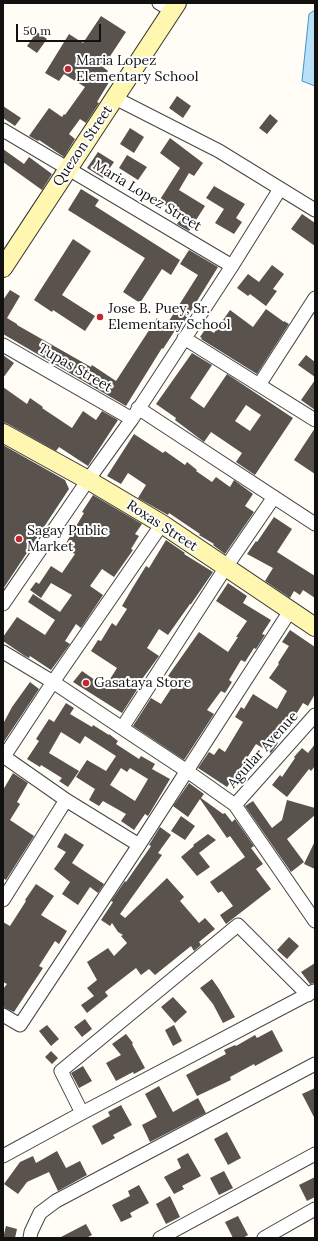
<!DOCTYPE html>
<style>
body{margin:0}
#map{position:relative;width:318px;height:1241px;overflow:hidden;background:#fffdf5;font-family:Lora,serif}
canvas{display:block}
.frame{position:absolute;inset:0;border:4px solid #111;pointer-events:none}
.scale{position:absolute;left:16px;top:24px;width:85px;height:18px;box-sizing:border-box;border:2px solid #111;border-top:0;padding-left:5px;font-size:12px;line-height:14px;white-space:nowrap;color:#111;-webkit-text-stroke:3px #fff;paint-order:stroke}
</style>
<div id="map">
<canvas width="318" height="1241"></canvas>
<div class="frame"></div>
<div class="scale">50 m</div>
</div>
<script>
const g = document.querySelector('canvas').getContext('2d');
g.lineJoin = 'round';
function fill(path, color) {
  g.fillStyle = color;
  g.fill(path, 'evenodd');
}
function shape(rows) {
  const path = new Path2D();
  for (const r of rows) {
    path.moveTo(r[0], r[1]);
    for (let i = 2; i < r.length; i += 2) path.lineTo(r[i], r[i + 1]);
  }
  return path;
}
function strokePath(path, color, width, dash) {
  g.strokeStyle = color;
  g.lineWidth = width;
  g.lineCap = dash ? 'butt' : 'round';
  g.setLineDash(dash || []);
  g.stroke(path);
}
function label(font, color, halo, rows, align = 'center') {
  g.font = font + ' Lora,serif';
  g.lineWidth = 4;
  g.setLineDash([]);
  g.textBaseline = 'middle';
  g.strokeStyle = halo;
  g.fillStyle = color;
  for (const [text, x, y, turn = 0] of rows) {
    g.save();
    g.translate(x, y);
    g.rotate((+turn || 0) * Math.PI / 180);
    g.textAlign = isNaN(turn) ? turn : align;
    if (halo) g.strokeText(text, 0, 0);
    g.fillText(text, 0, 0);
    g.restore();
  }
}
const water = shape([
 [315,10,315,86,302,81,309,14,315,10]
]);
const building = shape([
 [101,16,126,32,103,67,108,71,105,75,111,79,97,102,99,103,86,123,80,119,69,134,75,139,64,157,39,140,38,141,29,136,49,108,62,117,64,114,65,115,85,87,64,74,59,81,45,73,69,34,83,43],
 [37,32,47,39,37,53,27,46],
 [177,96,191,106,183,118,169,108],
 [3,106,21,118,15,126,3,118],
 [270,114,278,121,267,134,259,128],
 [130,128,144,137,134,153,120,144],
 [170,138,203,163,194,176,189,173,179,190,205,206,189,231,177,224,181,218,169,210,170,208,159,201,180,168,160,153],
 [3,149,24,164,29,157,52,174,42,190,3,162],
 [98,152,114,162,103,178,87,168],
 [127,155,147,167,138,180,119,168],
 [214,186,245,204,236,218,242,222,234,234,215,223,224,209,206,198],
 [81,189,99,200,95,206,180,260,171,275,162,269,140,303,123,292,145,258,68,210],
 [302,214,315,223,315,246,291,229],
 [73,239,91,251,62,295,95,316,85,331,53,310,52,312,34,300],
 [189,250,218,267,184,322,181,321,163,349,162,348,126,406,3,334,3,300,10,290,20,296,7,318,17,324,17,325,91,367,92,365,116,381,157,318,167,324,198,275,180,264],
 [272,265,284,274,273,289,277,291,266,306,250,294,248,296,237,288,248,274,259,282],
 [266,309,284,322,284,321,289,324,257,374,201,339,202,338,200,337,206,328,214,333,230,310,253,327],
 [192,353,212,365,190,398,204,408,227,374,293,418,255,475,236,462,242,453,211,432,204,442,175,420,176,418,156,404],
 [246,405,261,415,250,431,235,421],
 [3,355,14,363,3,378],
 [306,355,315,362,315,377,298,365],
 [315,380,315,410,301,400],
 [3,387,27,404,30,398,43,407,42,408,72,428,83,411,96,420,102,411,118,420,88,466,59,447,56,451,8,424,3,422],
 [315,428,315,474,294,460],
 [134,434,163,453,165,451,185,465,187,462,197,470,196,471,212,482,216,477,230,487,234,480,253,494,245,506,254,512,225,554,213,545,214,544,199,535,200,534,169,513,168,515,138,498,146,485,128,473,121,484,107,476],
 [3,445,65,480,69,489,3,589],
 [93,495,142,524,135,534,139,536,131,549,133,550,114,577,102,569,90,586,103,595,81,628,76,624,65,641,70,644,51,670,30,656,29,658,25,656,3,641,3,637,17,617,45,635,55,620,28,602,33,594,60,612,72,595,51,583,41,598,30,590,36,582,39,584,51,566,62,573,75,554,63,548,84,513,82,512],
 [274,517,292,529,277,552,315,576,315,598,303,590,300,595,294,591,290,598,265,581,273,568,247,554,256,541,257,542],
 [166,540,185,553,184,554,213,572,191,604,190,604,168,635,159,629,147,648,159,656,137,686,138,688,122,713,73,682,82,671,105,687,117,668,91,651,98,640,101,641,112,623,116,626,127,609,122,606,133,587,146,566,149,568],
 [228,583,247,596,243,603,271,620,262,634,265,635,256,649,254,648,245,662,241,660,229,680,232,682,225,693,221,691,207,710,214,714,184,760,133,726,151,698,161,704,176,681,168,676,199,632,228,652,238,637,236,637,247,621,216,601],
 [290,630,315,647,315,694,308,706,303,703,295,716,291,714,275,741,278,743,271,753,256,744,243,764,250,770,241,782,234,777,227,787,198,768,209,752,214,755,219,748,225,752,243,722,235,717,241,707,244,709,253,694,277,709,287,691,269,678,279,664,278,663,289,646,282,642],
 [30,682,39,689,3,743,3,724,12,707],
 [66,703,74,708,70,714,92,727,93,725,109,735,109,734,118,741,116,744,139,759,141,756,155,764,152,769,170,779,148,816,145,814,134,830,121,821,126,814,103,801,99,806,89,800,95,789,76,777,87,760,106,771,116,756,85,736,80,744,61,732,49,753,79,771,68,787,59,781,62,778,41,765,40,767,27,759,39,741,36,739,49,719,54,722],
 [121,768,127,772,130,768,148,779,135,801,110,785],
 [315,744,315,766,311,771,309,769,287,797,272,785,280,775,282,777,295,758,294,757,302,748,308,753],
 [13,773,28,783,17,802,20,804,10,820,34,836,6,880,3,878,3,790],
 [189,783,204,794,201,798,223,814,225,813,232,822,235,819,254,846,251,848,263,864,256,869,271,889,226,924,220,915,233,906,222,891,218,893,210,882,245,857,230,836,227,838,200,799,188,817,173,806],
 [287,800,315,808,315,815,287,839,304,862,291,872,245,806,253,801,272,828,282,820],
 [181,816,195,826,185,840,171,831],
 [160,827,171,835,158,853,162,855,120,914,125,918,167,878,184,897,180,901,199,923,205,918,215,929,199,942,201,945,194,951,191,946,155,975,149,969,141,975,136,968,105,992,108,996,87,1013,81,1005,94,996,87,988,97,980,87,962,108,948,114,956,127,943,121,936,123,935,118,932,112,923,110,926,101,920,113,902,111,901,125,881,126,882,151,846,149,845],
 [65,833,84,845,72,863,104,884,98,893,90,887,78,905,62,894,70,882,54,869,66,852,57,847],
 [208,834,216,840,199,853,210,867,197,876,181,857,194,846,193,845],
 [315,841,315,869,304,864],
 [36,884,54,896,41,915,67,931,59,944,55,941,39,966,43,968,14,1012,3,1007,3,989,7,984,3,982,3,922,10,926,26,901,25,900],
 [289,937,299,946,287,959,277,950],
 [315,963,315,983,310,984,301,972],
 [212,979,219,989,235,1017,223,1023,213,1004,200,988],
 [173,997,187,1012,175,1023,161,1007],
 [85,1019,92,1029,82,1037,74,1027],
 [47,1025,59,1039,51,1046,39,1031],
 [174,1025,182,1041,173,1046,165,1030],
 [272,1030,283,1051,255,1066,254,1064,230,1077,231,1080,197,1096,186,1075,226,1054,224,1050,235,1045,236,1046,255,1035,257,1038],
 [126,1034,133,1043,132,1044,145,1068,134,1074,133,1072,116,1081,106,1063,121,1055,112,1044],
 [51,1051,58,1058,52,1064,45,1057],
 [83,1066,92,1081,79,1088,71,1073],
 [159,1086,173,1112,198,1098,206,1113,150,1142,142,1125,157,1117,145,1094],
 [315,1088,315,1119,302,1094],
 [121,1105,132,1125,113,1135,115,1138,102,1145,92,1126,110,1116,108,1112],
 [227,1132,241,1158,228,1165,214,1139],
 [57,1151,66,1168,80,1161,87,1175,58,1191,49,1172,27,1182,18,1194,4,1184,20,1162,33,1156,36,1163],
 [188,1153,201,1176,182,1186,184,1189,174,1194,164,1177,181,1168,177,1159],
 [224,1171,233,1188,219,1195,210,1178],
 [315,1177,315,1197,307,1201,299,1185],
 [139,1185,149,1203,130,1213,132,1217,121,1222,112,1205,130,1196,128,1191],
 [170,1196,180,1217,166,1224,156,1204],
 [238,1216,248,1235,243,1238,233,1238,225,1222],
 [86,1224,92,1235,86,1238,59,1238],
 [6,1226,17,1229,15,1238,3,1238]
]);
const street = shape([
 [159,3,171,10],
 [115,98,219,151,315,210],
 [3,130,232,266],
 [184,338,315,420],
 [3,345,132,419],
 [259,385,315,298],
 [138,408,315,524],
 [3,604,88,480,132,419,232,266,280,189],
 [3,652,53,682,122,728,187,771,235,805,315,921],
 [122,728,226,567,274,497],
 [3,756,66,800,139,845],
 [3,758,53,682,162,524],
 [235,805,315,715],
 [3,900,66,800],
 [3,1015,20,1025,139,845,290,611],
 [82,1113,61,1071,238,925,308,995],
 [3,1156,82,1113,314,991],
 [30,1238,31,1232,40,1213,56,1201,315,1064],
 [160,1238,315,1154],
 [264,1238,315,1209]
]);
const secondary = shape([
 [3,268,177,3],
 [3,433,88,480,162,524,315,627]
]);
const markers = [
 [68,69,4,"#c4262e"],
 [100,317,4,"#c4262e"],
 [19,539,4,"#c4262e"],
 [86,683,4,"#c4262e"]
];
const poiNames = [
 ["Maria Lopez",76,61],
 ["Elementary School",76,77],
 ["Jose B. Puey, Sr.",108,309],
 ["Elementary School",108,325],
 ["Sagay Public",27,531],
 ["Market",27,547],
 ["Gasataya Store",94,683]
];
const streetNames = [
 ["Quezon Street",83,146,-56],
 ["Maria Lopez Street",147,196,31],
 ["Tupas Street",75,368,30],
 ["Roxas Street",162,526,33],
 ["Aguilar Avenue",263,750,-48]
];
fill(water, '#b9e0f7');
strokePath(water, '#3f96cf', 1);
fill(building, '#5a524d');
strokePath(street, '#444', 15);
strokePath(secondary, '#333', 20);
strokePath(street, '#fff', 13);
strokePath(secondary, '#fff6b0', 18);
for (const [x, y, r, color] of markers) {
  const dot = new Path2D();
  dot.arc(x, y, r, 0, 2 * Math.PI);
  g.fillStyle = color;
  g.fill(dot);
  strokePath(dot, '#fff', 1.5);
}
label('14px', '#111', '#fff', poiNames, 'left');
label('14px', '#111', '#fff', streetNames);
</script>
